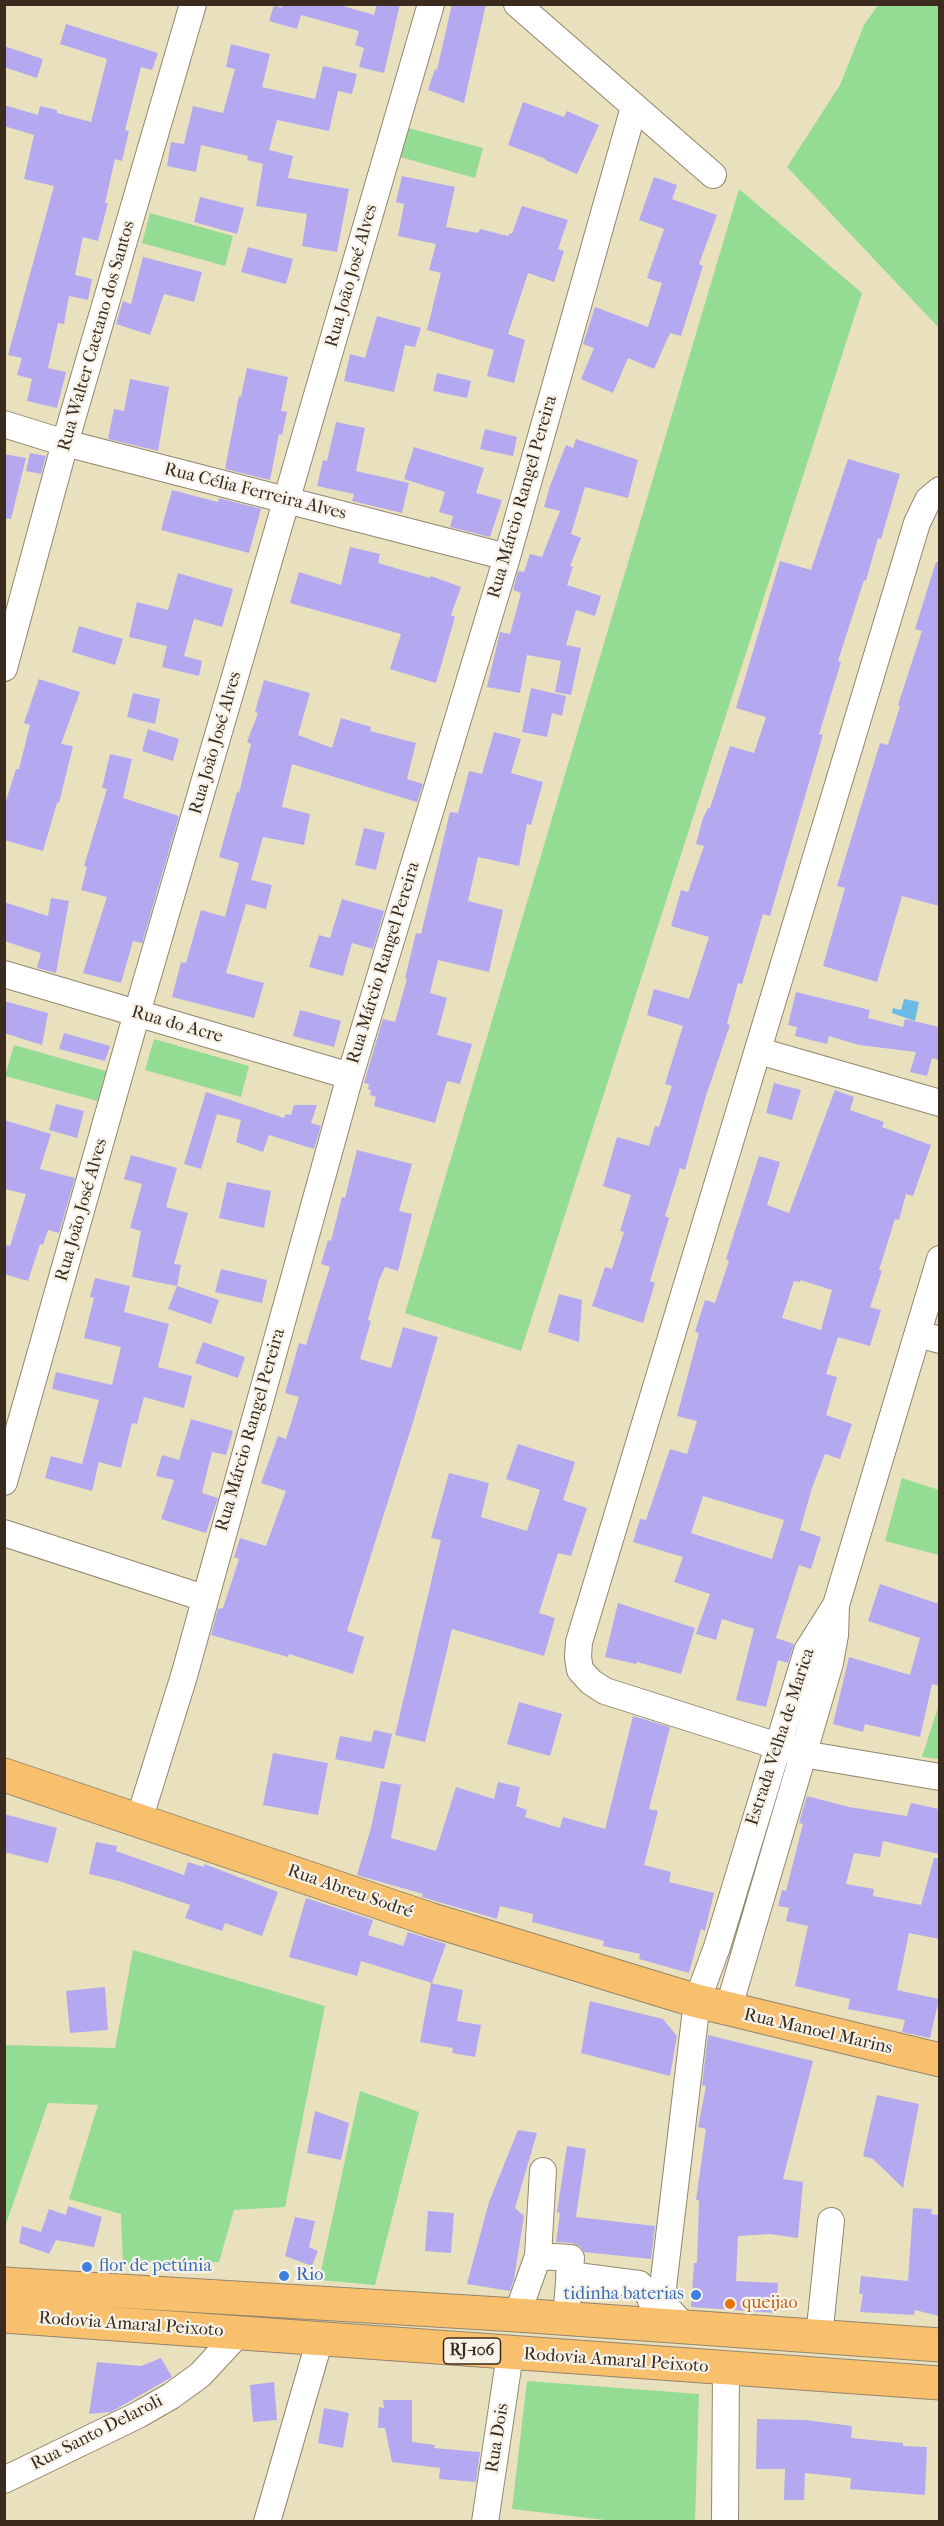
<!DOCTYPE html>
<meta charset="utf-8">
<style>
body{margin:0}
#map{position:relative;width:944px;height:2526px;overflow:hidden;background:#e9e1be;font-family:"IM FELL French Canon",serif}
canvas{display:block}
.frame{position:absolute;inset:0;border:6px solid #3b2a1e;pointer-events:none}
</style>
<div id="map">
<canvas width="944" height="2526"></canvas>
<div class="frame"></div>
</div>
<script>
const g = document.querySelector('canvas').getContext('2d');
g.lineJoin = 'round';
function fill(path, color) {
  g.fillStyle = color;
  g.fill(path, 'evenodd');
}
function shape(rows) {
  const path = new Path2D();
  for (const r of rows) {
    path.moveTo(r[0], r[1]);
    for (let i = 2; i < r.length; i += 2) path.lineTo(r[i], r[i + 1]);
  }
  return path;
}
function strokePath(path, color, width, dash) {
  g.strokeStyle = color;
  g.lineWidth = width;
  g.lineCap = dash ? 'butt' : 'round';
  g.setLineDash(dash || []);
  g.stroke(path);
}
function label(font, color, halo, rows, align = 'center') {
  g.font = font + ' "IM FELL French Canon",serif';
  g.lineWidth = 4.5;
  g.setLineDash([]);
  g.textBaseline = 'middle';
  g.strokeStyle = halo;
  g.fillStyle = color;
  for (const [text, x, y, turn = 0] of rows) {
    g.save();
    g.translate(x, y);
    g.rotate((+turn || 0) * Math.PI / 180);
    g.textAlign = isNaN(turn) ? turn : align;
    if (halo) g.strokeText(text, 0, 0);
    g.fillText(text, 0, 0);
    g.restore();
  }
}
const green = shape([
 [878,5,939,5,939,328,787,167,840,85,864,25],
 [401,126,483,148,475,178,393,155],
 [739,189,862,293,521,1351,405,1313],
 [150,213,233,236,225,266,142,243],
 [154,1039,249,1066,241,1097,145,1070],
 [14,1045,109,1072,101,1102,5,1076],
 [902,1478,939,1490,939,1555,885,1541],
 [939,1704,939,1759,922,1757],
 [133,1950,325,2006,285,2207,234,2210,219,2262,123,2265,121,2214,69,2199,98,2105,48,2103,5,2227,5,2045,115,2048],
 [360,2091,419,2112,375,2285,319,2280],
 [527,2381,699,2394,695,2521,614,2521,512,2509]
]);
const water = shape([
 [904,999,919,1002,915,1021,892,1013,893,1008,901,1010]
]);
const building = shape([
 [282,4,336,4,374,15,377,4,400,4,384,73,359,67,364,48,355,45,359,31,301,15,297,29,269,21,274,5,282,8],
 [452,4,486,4,464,103,428,90,435,69,437,70],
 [66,24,158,53,152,70,141,67,125,130,129,131,122,161,115,159,105,203,108,203,98,241,83,237,75,275,92,279,88,300,69,296,64,324,58,323,48,368,66,372,57,408,27,401,32,379,17,375,22,358,8,355,54,186,24,179,34,135,4,126,4,105,38,115,40,106,57,110,57,113,91,122,107,59,60,44],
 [231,44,270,54,262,87,315,99,323,66,357,74,352,94,338,91,329,131,277,120,269,150,293,156,288,178,349,189,337,252,302,246,307,214,256,206,263,164,247,160,248,156,201,145,196,172,167,166,171,142,184,144,193,106,223,113,235,69,226,67],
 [4,46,43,59,37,78,4,67],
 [523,102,564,117,567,111,599,125,577,174,545,160,546,159,508,145],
 [402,176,455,187,446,227,478,233,480,229,508,236,510,233,512,234,522,206,568,220,558,249,564,251,554,282,528,273,508,334,525,340,514,383,487,376,494,350,427,330,441,273,429,270,436,244,398,236,404,204,396,202],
 [654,177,677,185,672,199,717,215,699,264,703,266,681,336,670,333,654,369,628,358,613,393,581,379,594,348,583,344,595,307,648,327,662,283,647,278,664,229,639,220],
 [200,197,244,208,237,234,194,222],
 [248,247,293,259,286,284,241,272],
 [143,257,202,272,194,302,164,294,150,335,116,324,123,301,131,304],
 [377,316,421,328,415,347,405,345,394,392,344,381,350,354,365,358],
 [247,368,288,377,281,411,287,412,282,435,279,434,270,480,225,469,239,396,241,397],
 [437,373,471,381,467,398,433,391],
 [130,379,169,387,158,451,108,439,114,409,124,411],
 [336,422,365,428,356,471,409,483,402,513,352,501,354,494,317,486,323,460,327,461],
 [485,429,517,437,513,456,480,449],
 [576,439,638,460,628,498,585,487,571,534,581,538,570,566,573,567,567,585,601,596,595,616,576,610,566,645,581,648,571,695,555,692,561,661,527,655,520,693,487,687,500,632,510,634,521,593,513,590,518,571,524,572,530,554,542,557,560,511,544,507,550,486,566,445,573,448],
 [414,447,484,468,476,493,502,500,490,537,450,527,453,516,439,512,445,492,404,479],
 [30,453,46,456,41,474,26,471],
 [4,454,26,458,11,519,4,518],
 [848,459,900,474,881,539,878,538,866,581,864,580,838,661,841,662,819,734,823,735,770,916,763,914,742,984,738,983,727,1024,730,1025,705,1099,685,1170,680,1168,665,1216,669,1218,650,1281,655,1283,643,1323,592,1306,605,1267,612,1269,624,1232,620,1231,631,1195,603,1186,617,1137,649,1146,655,1126,659,1127,672,1086,665,1084,683,1026,647,1015,654,989,689,999,709,937,671,926,681,890,688,892,704,846,696,844,703,818,708,808,710,808,730,746,754,753,766,717,736,708,780,561,811,570],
 [172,490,218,502,219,498,261,509,249,553,161,530],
 [350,547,380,554,378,563,430,578,431,576,461,587,451,615,455,617,436,683,390,669,401,634,290,603,299,572,341,585],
 [936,562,939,562,939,906,902,896,877,982,823,966,845,888,837,886,880,743,888,745,900,706,898,705,922,631,915,629],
 [178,573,233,589,222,627,194,619,184,656,202,661,199,676,162,667,167,646,129,637,137,602,168,610],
 [79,626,123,639,115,665,72,652],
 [39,679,80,692,61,744,73,746,59,803,57,803,43,851,4,840,4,807,16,769,19,769,30,725,24,723],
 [264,680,310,693,298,735,332,748,341,718,371,727,370,731,416,743,407,779,423,784,417,802,292,764,282,807,310,814,304,845,263,837,251,880,272,885,266,909,246,904,226,973,264,983,254,1018,172,997,181,962,186,963,201,910,225,917,239,863,219,857,237,792,239,793,251,744,247,742,258,713,255,712],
 [531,688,566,696,562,716,552,713,547,737,522,732],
 [133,693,160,699,155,724,127,717],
 [148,729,179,739,173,761,142,751],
 [494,732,521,739,511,773,543,782,531,825,527,824,519,866,478,857,468,901,503,910,489,972,438,960,430,993,447,998,437,1035,472,1044,460,1084,447,1081,435,1123,374,1106,376,1097,370,1095,371,1090,368,1089,369,1084,364,1083,383,1019,395,1022,407,979,405,978,416,933,421,934,450,812,458,813,469,771,482,774],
 [110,754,132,759,123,798,179,816,142,943,133,941,121,983,83,973,107,897,81,890,87,867,84,866,107,789,102,788],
 [364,828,385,833,376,870,355,865],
 [51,898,69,901,56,973,37,968,41,953,4,941,4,902,48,916],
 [342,899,384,911,373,949,352,943,343,976,309,967,319,935,330,938],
 [796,992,870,1010,868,1018,903,1027,905,1019,939,1027,939,1060,932,1058,927,1076,910,1072,916,1052,859,1045,829,1036,827,1044,795,1036,797,1027,788,1025],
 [4,1001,48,1013,42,1045,4,1033],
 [300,1010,341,1021,334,1047,293,1036],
 [64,1033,110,1046,105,1061,59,1049],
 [774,1083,801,1090,792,1120,766,1113],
 [835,1090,854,1097,850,1110,884,1122,882,1127,931,1145,913,1196,906,1194,899,1220,895,1219,879,1270,882,1271,870,1307,881,1310,870,1346,838,1337,826,1374,837,1377,826,1415,852,1424,840,1459,825,1454,812,1488,800,1530,821,1537,811,1569,799,1565,784,1612,776,1638,794,1644,788,1663,778,1660,766,1707,736,1700,754,1629,722,1619,716,1640,696,1634,710,1594,674,1582,683,1557,633,1542,640,1519,646,1520,670,1449,687,1454,697,1421,677,1416,699,1333,695,1332,705,1300,715,1303,729,1261,726,1259,759,1156,780,1162,767,1205,789,1213],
 [800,1280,832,1290,821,1330,782,1318,794,1281,800,1282],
 [703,1496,784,1520,772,1559,691,1533],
 [206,1092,284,1118,286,1114,291,1115,294,1105,317,1105,311,1123,321,1126,314,1149,269,1135,263,1152,236,1142,241,1120,217,1114,201,1169,184,1164],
 [56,1104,84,1111,77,1138,49,1130],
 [4,1120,51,1134,40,1169,75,1178,59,1233,48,1230,43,1245,40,1244,28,1281,4,1274,4,1245,10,1246,26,1194,4,1189],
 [357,1150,412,1164,399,1211,412,1214,401,1260,398,1271,385,1267,379,1280,368,1320,371,1321,360,1359,391,1368,403,1327,438,1337,413,1422,347,1631,364,1637,353,1674,289,1654,288,1657,211,1635,218,1609,223,1608,239,1559,234,1557,240,1538,266,1546,286,1491,261,1483,278,1436,286,1439,299,1397,285,1393,299,1343,306,1345,330,1267,321,1264,328,1240,331,1241,342,1197,345,1198],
 [131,1155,177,1168,166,1207,188,1213,174,1264,181,1265,177,1286,132,1277,141,1231,130,1228,142,1184,124,1179],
 [227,1182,271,1191,264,1228,219,1218],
 [221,1269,267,1280,262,1303,215,1292],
 [95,1278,130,1286,124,1312,169,1324,158,1367,192,1376,184,1408,144,1397,137,1424,132,1423,121,1468,99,1462,92,1491,45,1478,51,1456,82,1464,99,1400,52,1389,56,1372,112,1385,121,1347,84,1338,94,1298,90,1297],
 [177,1286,219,1300,211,1324,168,1309],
 [559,1294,582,1300,579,1342,548,1332],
 [203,1342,245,1357,238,1378,195,1363],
 [191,1419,233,1431,226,1455,212,1452,202,1493,218,1498,206,1533,161,1519,174,1480,156,1476,162,1455,179,1460],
 [518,1444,575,1462,563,1500,587,1508,571,1556,558,1553,539,1613,555,1618,544,1656,452,1629,425,1742,395,1735,441,1540,431,1538,449,1473,489,1483,481,1517,527,1531,540,1490,506,1479],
 [880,1584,939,1604,939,1686,932,1684,920,1737,865,1724,863,1732,833,1724,849,1657,910,1675,920,1638,868,1621],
 [618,1603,695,1628,681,1674,637,1662,636,1664,605,1657],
 [519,1702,562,1714,550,1756,507,1744],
 [633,1716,670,1727,649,1809,658,1811,644,1865,671,1872,669,1882,714,1893,705,1931,701,1929,689,1973,639,1959,640,1954,603,1946,604,1941,532,1922,533,1914,500,1906,497,1919,435,1901,422,1897,423,1894,357,1875,371,1828,381,1781,401,1785,391,1838,436,1851,456,1787,494,1799,498,1782,520,1787,516,1806,527,1810,525,1817,560,1828,563,1817,605,1829],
 [374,1730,392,1734,384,1769,335,1759,340,1736,371,1742],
 [273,1753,328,1763,318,1815,263,1805],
 [807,1796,849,1807,907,1816,911,1803,939,1809,939,1854,883,1841,880,1857,854,1853,846,1884,874,1889,873,1896,921,1905,934,1858,939,1858,939,1939,909,1933,897,1990,939,1999,930,2038,902,2032,905,2020,848,2009,850,1999,795,1986,808,1926,786,1921,789,1908,778,1906,782,1890,786,1891,803,1824,799,1823],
 [4,1814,57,1828,48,1863,4,1852],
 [96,1842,117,1846,116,1851,184,1875,188,1862,204,1867,204,1864,278,1892,262,1936,225,1923,222,1931,185,1918,190,1905,119,1881,89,1874],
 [306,1898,373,1920,368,1935,403,1946,408,1932,446,1944,432,1983,361,1961,357,1976,289,1957],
 [431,1983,463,1990,457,2021,481,2025,475,2057,452,2053,453,2048,420,2042],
 [105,1987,108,2030,70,2033,66,1991],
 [590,2001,663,2019,677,2036,670,2076,581,2053],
 [708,2035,813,2061,783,2179,803,2182,798,2238,770,2234,738,2236,736,2281,778,2283,776,2313,691,2307,694,2263,697,2263,699,2200,696,2200,706,2129,698,2127,706,2086,702,2085],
 [877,2095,919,2104,903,2188,873,2159,863,2156],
 [315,2111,349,2123,341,2160,307,2153],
 [518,2130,537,2133,515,2208,524,2216,514,2279,510,2291,467,2284,489,2202],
 [567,2146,586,2149,576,2217,655,2226,651,2259,584,2252,580,2246,572,2243,556,2242,560,2213,557,2212],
 [68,2206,102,2217,94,2247,56,2240,49,2254,19,2243,22,2226,41,2232,49,2209,66,2215],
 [913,2208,932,2209,931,2214,939,2215,939,2316,915,2310,914,2315,860,2312,863,2294,859,2294,861,2276,908,2281],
 [428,2211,454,2213,451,2253,425,2251],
 [295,2217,315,2221,309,2247,318,2251,312,2266,285,2256],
 [161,2358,172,2377,111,2412,89,2414,97,2362,141,2366],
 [274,2382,277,2420,253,2422,250,2385],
 [383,2400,412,2400,412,2442,435,2445,434,2448,480,2452,476,2482,439,2479,440,2468,392,2462,385,2428,378,2428,379,2407,384,2408],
 [324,2408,349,2413,343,2448,318,2443],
 [757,2419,806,2420,852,2426,851,2438,903,2443,903,2446,927,2447,925,2495,850,2489,851,2478,805,2473,804,2500,784,2500,785,2469,756,2469]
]);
const minor = shape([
 [517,4,713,175],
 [4,424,65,443,507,557],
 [940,490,928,500,917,523,579,1642,578,1657,580,1670,591,1682,605,1691,803,1754,940,1777],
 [4,668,65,443,193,4],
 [4,974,350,1076],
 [759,1051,940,1103],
 [918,1334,940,1340],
 [4,1482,137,1013,431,4],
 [4,1533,204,1598],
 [139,1820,184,1676,350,1076,507,557,634,107],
 [728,2010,830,1663,835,1635,836,1605,940,1259],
 [543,2171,538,2256,571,2258,566,2319],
 [569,2275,639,2284,649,2295,659,2322],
 [517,2315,538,2256],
 [685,2327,667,2308,663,2287,697,2001,717,1947,807,1651,836,1605],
 [819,2337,831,2221],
 [4,2480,138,2415,171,2396,200,2375,239,2333],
 [267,2522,320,2339],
 [485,2522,510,2354],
 [725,2522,726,2369]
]);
const major = shape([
 [4,1775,429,1919,697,2001,940,2060]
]);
const highway = shape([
 [4,2284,517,2315,940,2345],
 [4,2316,940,2383]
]);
const markers = [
 [87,2267,6,"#3f7fe0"],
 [284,2276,6,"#3f7fe0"],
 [696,2295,6,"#3f7fe0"],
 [730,2304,6,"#e8710a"]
];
const shields = [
 [472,2351,57]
];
const shieldNames = [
 ["RJ-106",472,2351]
];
const streetNames = [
 ["Rua João José Alves",352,276,-74],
 ["Rua Walter Caetano dos Santos",97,336,-74],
 ["Rua Célia Ferreira Alves",255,492,14],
 ["Rua Márcio Rangel Pereira",523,497,-74],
 ["Rua João José Alves",216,743,-74],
 ["Rua Márcio Rangel Pereira",384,963,-73],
 ["Rua do Acre",177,1025,16],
 ["Rua João José Alves",82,1210,-74],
 ["Rua Márcio Rangel Pereira",251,1430,-74],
 ["Estrada Velha de Marica",781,1737,-72],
 ["Rua Abreu Sodré",350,1892,19],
 ["Rua Manoel Marins",818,2032,13],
 ["Rodovia Amaral Peixoto",131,2325,4],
 ["Rodovia Amaral Peixoto",616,2361,4],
 ["Rua Santo Delaroli",97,2433,-27],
 ["Rua Dois",498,2438,-81]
];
const shopNames = [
 ["flor de petúnia",99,2267],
 ["Rio",296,2276],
 ["tidinha baterias",684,2295,"right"]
];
const foodNames = [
 ["queijao",742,2304]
];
fill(green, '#94db94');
fill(water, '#6abce6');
fill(building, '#b4a9f0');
strokePath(minor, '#92866e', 28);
strokePath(major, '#92866e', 35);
strokePath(highway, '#92866e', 35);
strokePath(minor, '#fff', 26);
strokePath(major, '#f8bf6c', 33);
strokePath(highway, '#f8bf6c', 33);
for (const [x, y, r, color] of markers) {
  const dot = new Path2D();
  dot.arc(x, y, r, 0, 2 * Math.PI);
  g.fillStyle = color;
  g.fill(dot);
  strokePath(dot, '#f7f3e8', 2);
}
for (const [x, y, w] of shields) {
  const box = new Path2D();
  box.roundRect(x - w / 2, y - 13, w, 26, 4.5);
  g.fillStyle = '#f7f3e8';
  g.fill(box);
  strokePath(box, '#3b2a1e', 1.5);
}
label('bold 16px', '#3b2a1e', null, shieldNames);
label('18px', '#3b2a1e', '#f7f3e8', streetNames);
label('18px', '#366cbe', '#f7f3e8', shopNames, 'left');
label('18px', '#c56008', '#f7f3e8', foodNames, 'left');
</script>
